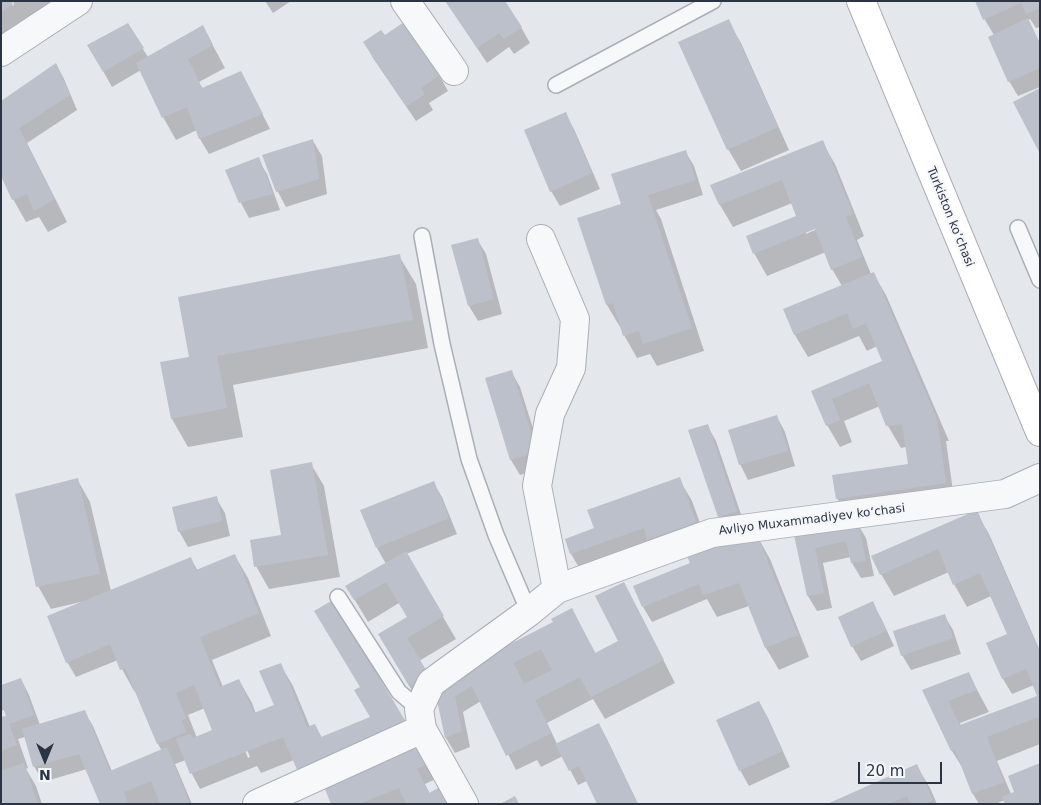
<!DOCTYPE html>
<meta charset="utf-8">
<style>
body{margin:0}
#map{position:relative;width:1041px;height:805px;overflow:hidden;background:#e4e7ec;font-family:"DejaVu Sans",sans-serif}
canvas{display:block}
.frame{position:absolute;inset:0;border:2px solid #2b3445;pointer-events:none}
.north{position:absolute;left:20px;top:735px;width:50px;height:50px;-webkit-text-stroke:4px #f4f6f9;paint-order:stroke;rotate:180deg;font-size:14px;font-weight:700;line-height:20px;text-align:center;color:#2b3445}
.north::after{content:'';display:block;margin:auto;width:18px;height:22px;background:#2b3445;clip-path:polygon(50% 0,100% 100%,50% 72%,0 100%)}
.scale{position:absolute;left:858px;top:762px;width:84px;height:22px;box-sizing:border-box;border:2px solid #2b3445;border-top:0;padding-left:6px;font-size:15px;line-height:18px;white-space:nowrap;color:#2b3445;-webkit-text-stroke:4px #f4f6f9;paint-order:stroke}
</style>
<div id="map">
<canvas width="1041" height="805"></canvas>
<div class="frame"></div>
<div class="north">N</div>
<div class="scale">20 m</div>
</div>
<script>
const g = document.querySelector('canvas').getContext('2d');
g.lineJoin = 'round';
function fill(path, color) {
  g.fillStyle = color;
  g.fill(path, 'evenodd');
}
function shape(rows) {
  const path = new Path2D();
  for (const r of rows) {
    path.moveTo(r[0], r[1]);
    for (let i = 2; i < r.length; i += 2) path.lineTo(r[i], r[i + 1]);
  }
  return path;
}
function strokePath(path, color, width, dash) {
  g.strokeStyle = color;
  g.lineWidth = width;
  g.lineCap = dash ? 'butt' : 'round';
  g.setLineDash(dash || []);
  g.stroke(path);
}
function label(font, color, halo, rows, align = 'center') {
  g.font = font + ' "DejaVu Sans",sans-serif';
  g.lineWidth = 4.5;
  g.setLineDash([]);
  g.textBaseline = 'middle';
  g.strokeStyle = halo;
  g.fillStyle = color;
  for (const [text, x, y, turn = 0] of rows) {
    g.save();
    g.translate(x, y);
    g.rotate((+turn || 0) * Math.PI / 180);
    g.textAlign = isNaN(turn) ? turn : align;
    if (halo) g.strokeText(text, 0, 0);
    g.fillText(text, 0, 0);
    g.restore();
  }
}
const shadow = shape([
 [1,1,10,1,13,6,14,4,13,1,61,1,1,50],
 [265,1,291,1,273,13],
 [446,1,521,27,530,43,514,54,509,47,487,63],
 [977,1,1040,1,1040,27,1036,28,1030,19,1028,20,1040,43,1040,87,1018,96,1009,81,994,35,985,20],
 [728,21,741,43,789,150,741,171,728,149],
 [127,24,148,57,203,27,225,68,199,82,203,89,249,88,270,129,209,154,200,139,197,130,176,140,163,117,141,70,112,87,89,46],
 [384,37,439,75,448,91,429,103,433,110,416,121,373,58,364,42],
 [56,64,64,79,77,110,27,143,67,222,48,232,39,217,26,222,13,199,3,176,1,177,1,103],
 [565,114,574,129,600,189,560,206,551,191],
 [313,141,322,156,327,194,286,207,278,192,263,156],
 [822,142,835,164,864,236,857,240,871,274,873,273,886,295,949,441,946,441,954,498,846,514,837,498,909,465,906,447,901,448,888,426,880,406,844,421,852,442,840,447,827,425,813,391,884,362,877,346,867,351,859,336,808,357,795,335,785,310,842,286,832,269,826,252,767,276,754,253,798,216,792,203,733,227,720,205,712,186],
 [819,226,820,228,806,234,806,231],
 [685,151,694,166,703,195,656,210,661,219,704,351,657,366,650,354,637,358,624,335,622,326,620,327,607,305,623,205],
 [258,159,267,174,280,210,249,218,241,203,227,171],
 [477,239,486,254,502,314,478,321,469,306,453,245],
 [399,256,416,284,428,348,233,385,243,437,188,447,172,419,190,358],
 [511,371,520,387,545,467,520,475,511,460,487,379],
 [777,417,785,432,795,466,748,480,740,464],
 [707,425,716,441,745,526,728,532,719,517,690,431],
 [311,464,324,486,340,577,269,589,256,566,282,536],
 [77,479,90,502,111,591,191,559,198,571,235,556,248,578,271,636,212,660,223,687,239,680,252,703,256,714,275,706,280,664,293,686,310,727,315,725,322,738,371,717,378,678,438,778,425,784,430,794,406,804,333,804,327,788,312,794,299,772,294,760,261,773,257,766,200,789,192,774,186,760,175,764,192,804,101,804,87,769,43,782,34,766,25,737,18,739,28,768,26,769,36,786,42,804,5,804,1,794,1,719,8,716,6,709,1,711,1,686,21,679,29,695,40,725,84,711,93,726,108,762,112,771,162,751,158,744,136,691,134,691,122,669,118,660,76,677,67,662,81,602,51,609,38,586],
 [205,708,214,731,197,738,188,715],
 [229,710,231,710,250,757,248,758],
 [679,479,692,501,708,545,584,576,571,554,595,529],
 [433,482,442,497,457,534,406,554,456,639,419,661,418,701,380,635,408,618,399,603,368,622,347,587,386,564,377,548],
 [216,498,225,513,230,536,188,547,179,531],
 [976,512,989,534,1040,651,1040,744,997,761,1011,794,1040,804,1005,800,995,804,979,804,973,794,965,772,952,751,924,690,968,673,989,712,960,723,961,726,1039,696,1034,685,1012,694,1003,679,988,644,1008,635,991,596,967,607,954,584,949,572,894,596,881,574],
 [857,523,866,538,874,576,861,578,852,563,851,557,823,563,832,608,817,611,808,596,795,536],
 [757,536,770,559,809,657,779,670,766,648,749,606,717,617,707,599,652,622,643,607],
 [872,603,881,618,894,646,861,661,852,646],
 [636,606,675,683,605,719,593,699,547,723,557,744,598,724,607,739,638,804,598,804,587,781,578,785,563,756,541,767,537,760,516,770,481,701,463,712,470,747,455,753,446,738,438,700,572,610,596,654,620,642],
 [944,615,953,630,961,654,911,670,902,655],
 [759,702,768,718,790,767,749,786,740,770],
 [917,766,930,788,937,804,830,804]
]);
const building = shape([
 [1,1,11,1,13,4,1,12],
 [445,1,505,1,522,27,504,39,499,33,477,48],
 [975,1,1040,1,1040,8,1026,14,1021,3,983,20],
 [1028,18,1040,44,1040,68,1008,82,988,37],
 [729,19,778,127,727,150,678,42],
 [404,22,440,75,421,88,425,94,407,106,363,42,381,30,385,35],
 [128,23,144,48,103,72,87,45],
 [203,25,213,45,188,59,202,88,241,71,263,114,199,139,187,107,162,118,136,63],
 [56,63,70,95,19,128,55,199,34,211,27,194,12,200,1,176,1,101],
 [1040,88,1040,154,1013,102],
 [566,112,592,173,550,192,524,130],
 [313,139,319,179,276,192,262,155],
 [823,140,853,214,846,217,862,257,831,270,815,229,753,254,746,236,796,216,782,180,719,205,710,185],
 [686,150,696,180,648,195,692,328,643,344,639,331,623,336,613,303,606,305,577,218,621,204,611,174],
 [259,157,273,194,239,203,225,170],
 [478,238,494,299,468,306,451,245],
 [400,254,413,320,217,356,227,408,171,419,160,362,189,357,178,297],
 [874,272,937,419,946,483,836,499,832,475,908,464,902,424,886,426,869,383,832,399,840,420,826,426,811,391,882,361,866,323,853,329,847,313,794,335,783,309],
 [512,370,537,452,510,460,485,378],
 [777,415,788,451,739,465,728,430],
 [708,424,737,511,718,517,688,430],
 [312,462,328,555,254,567,250,540,281,535,270,470],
 [680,477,696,522,647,540,644,528,570,554,565,539,594,528,587,510],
 [78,478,100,574,36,587,15,494],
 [434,481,449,518,376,548,360,510],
 [217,496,222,521,178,532,172,507],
 [977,510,1040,653,1040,722,1038,717,987,737,1004,782,972,794,955,750,951,751,922,690,969,672,977,690,948,701,960,725,1037,696,1026,669,1002,679,986,643,1007,634,980,573,953,585,938,549,880,575,871,556],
 [858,522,866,561,851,563,846,541,815,548,824,593,807,596,794,535],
 [757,535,798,635,765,648,739,583,703,595,699,584,642,607,633,586,690,563,687,556],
 [406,551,444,616,407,638,429,675,409,686,378,634,407,617,386,582,354,600,345,586],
 [235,554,259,613,200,637,220,687,239,679,254,713,274,705,259,671,281,663,307,727,315,724,321,737,370,717,354,690,360,687,314,611,333,600,409,727,298,772,283,737,190,774,176,739,190,734,193,738,212,730,194,685,176,693,186,718,182,721,186,732,157,744,125,668,120,670,110,644,66,663,47,616,191,557,196,570],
 [624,582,664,660,591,697,580,677,535,700,552,733,506,756,472,686,455,696,462,731,445,738,437,700,450,677,483,658,553,622,551,619,572,608,595,653,618,641,595,596],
 [541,649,552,670,524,684,513,663],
 [873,601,886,631,851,647,838,617],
 [945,614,953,638,901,656,893,631],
 [21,678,34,715,9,724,17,745,1,751,1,717,6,716,1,702,1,685],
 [759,701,783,751,739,771,716,720],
 [85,710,110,771,167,747,190,804,160,804,151,781,124,792,128,804,100,804,79,754,33,767,22,729],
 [599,723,638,804,597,804,579,766,569,771,555,744],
 [421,743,430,762,417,769,429,793,442,786,451,804,406,804,399,788,358,804,331,804,323,784],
 [24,763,38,804,3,804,1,798,1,771],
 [1040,763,1040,804,1005,804,1002,797,1014,792,1008,776],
 [917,764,933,800,924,804,911,804,907,796,889,804,827,804],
 [515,796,519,804,500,804]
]);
const service = shape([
 [556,85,713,1],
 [1018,228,1040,280],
 [422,236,442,344,469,459,496,535,529,612],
 [338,597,399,692,419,709]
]);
const minor = shape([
 [405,1,454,71],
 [1,52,78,1],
 [541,239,575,319,571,368,550,414,537,486,557,589],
 [422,729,464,804],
 [257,804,422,729,419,709,431,683,529,612,557,589,712,533,1005,494,1040,478]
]);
const secondary = shape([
 [861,1,1040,432]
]);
const streetNames = [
 ["Turkiston ko’chasi",950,217,68],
 ["Avliyo Muxammadiyev koʻchasi",812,520,-7]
];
fill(shadow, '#0003');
fill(building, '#bbc0ca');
strokePath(service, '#a9aeb7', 18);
strokePath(minor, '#a9aeb7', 30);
strokePath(secondary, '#a9aeb7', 30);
strokePath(service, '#f7f8fa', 15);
strokePath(minor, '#f7f8fa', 28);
strokePath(secondary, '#fff', 28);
label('12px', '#2b3445', '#f4f6f9', streetNames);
</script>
